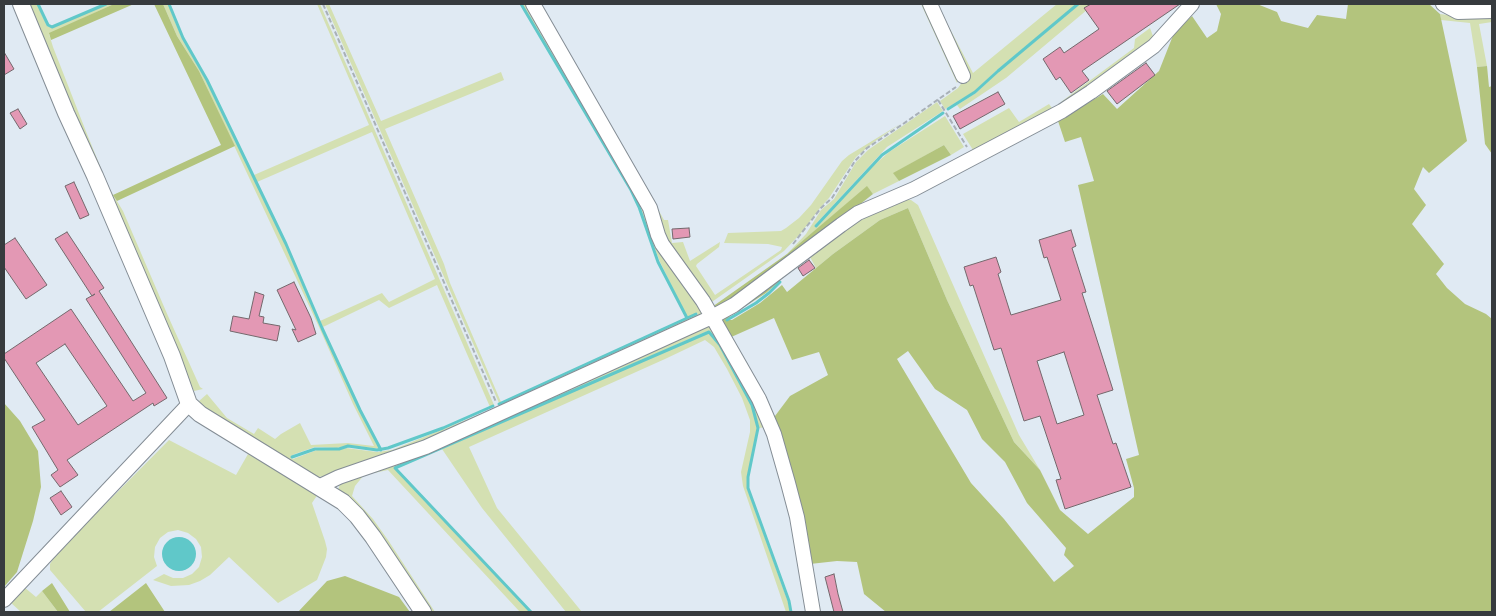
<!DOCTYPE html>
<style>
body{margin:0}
#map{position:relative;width:1496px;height:616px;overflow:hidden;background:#e0eaf3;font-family:"DM Sans",sans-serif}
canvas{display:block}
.frame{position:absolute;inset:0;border:5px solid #373b3e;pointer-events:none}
</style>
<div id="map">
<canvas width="1496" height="616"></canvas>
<div class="frame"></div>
</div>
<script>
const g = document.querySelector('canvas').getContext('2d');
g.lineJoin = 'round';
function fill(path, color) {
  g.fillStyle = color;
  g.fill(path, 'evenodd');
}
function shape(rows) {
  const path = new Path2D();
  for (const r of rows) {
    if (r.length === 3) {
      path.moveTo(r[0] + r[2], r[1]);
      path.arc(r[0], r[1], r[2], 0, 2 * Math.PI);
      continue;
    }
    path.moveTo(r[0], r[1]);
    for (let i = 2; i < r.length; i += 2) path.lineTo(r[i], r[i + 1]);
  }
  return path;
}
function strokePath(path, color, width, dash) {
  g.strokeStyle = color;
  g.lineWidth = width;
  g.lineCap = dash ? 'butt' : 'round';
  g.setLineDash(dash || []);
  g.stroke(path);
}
const green = shape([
 [26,4,37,4,47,26,52,28,108,4,114,4,49,34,53,47,87,134,109,188,123,211,168,316,200,387,203,389,194,391,190,382],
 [163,4,168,4,182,39,206,80,286,245,321,328,360,410,380,449,349,445,337,448,315,447,295,454,291,456,291,458,293,459,317,450,338,450,346,448,377,452,392,450,495,408,496,411,442,437,326,476,318,477,313,477,205,409,199,401,207,394,227,418,254,434,258,428,275,439,281,434,300,423,311,445,348,443,374,446,353,404,319,327,223,122,199,71,177,36],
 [317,4,320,4,494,405,490,407,437,285,389,308,379,300,323,327,320,321,382,293,389,302,435,279,372,132,257,182,254,175,369,125],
 [325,4,329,4,381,121,501,72,504,80,385,129,444,264,450,283,501,402,499,403],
 [522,4,531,4,709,316,501,408,500,405,698,314,697,313,687,317,660,262,648,232,641,208,631,190],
 [921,4,925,4,958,80,957,83],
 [937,4,973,73,1057,4,1077,4,997,70,975,91,945,109,940,101,958,88,963,81],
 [1080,4,1094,4,1006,78,960,109,957,105,976,93,998,72],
 [1440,14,1470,18,1492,14,1492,22,1479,24,1487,66,1477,67,1470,23,1441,20],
 [1150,28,1154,39,1064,106,1061,102,1134,48,1135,39],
 [937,102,943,111,887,147,815,225,817,226,873,166,889,152,945,116,964,147,951,155,944,145,894,173,899,181,873,194,867,187,787,254,806,234,821,210,834,199,856,162,868,150],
 [1049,104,1052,108,1016,129,973,150,963,134,1009,108,1019,122],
 [598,107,627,153,664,220,668,220,672,243,683,242,690,261,720,242,719,247,697,264,696,266,715,295,781,250,782,247,768,244,724,243,728,233,781,231,786,228,799,218,811,205,842,161,849,155,900,124,874,142,856,157,829,198,820,208,801,233,784,251,709,304,679,264],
 [903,200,911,200,918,205,1019,435,1040,470,1014,442,947,300,908,208,880,220,833,254,816,268,810,257,853,224],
 [714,325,766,427,759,428,753,405,738,376,721,345,708,331,394,468,530,612,520,612,388,470,364,475,355,486,352,496,373,519,388,540,435,612,429,612,338,490,340,484,350,477,705,326],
 [708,333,720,346,752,405,758,428,747,477,747,488,788,602,790,612,786,612,743,486,741,472,750,432,750,420,742,398,727,369,714,347,705,340,665,359,469,447,497,508,582,612,566,612,482,508,442,449],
 [169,440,236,475,248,454,318,494,312,503,325,541,327,549,326,557,317,580,278,603,229,557,210,575,200,581,189,585,171,586,153,580,164,574,173,578,183,578,192,574,199,567,202,557,201,547,196,539,188,533,178,530,168,532,160,538,155,547,154,557,157,566,98,612,86,612,50,570,50,564,56,554],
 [24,587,36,597,42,591,58,612,21,612,10,602]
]);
const forest = shape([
 [114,4,134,4,51,40,49,33],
 [154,4,163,4,177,36,199,71,235,146,117,201,113,195,221,145],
 [1216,4,1257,4,1277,12,1281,21,1308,28,1317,15,1346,19,1348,4,1429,4,1440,14,1467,141,1429,173,1423,167,1414,189,1426,205,1412,224,1444,264,1436,274,1447,288,1465,304,1486,314,1492,319,1492,612,886,612,864,594,857,562,837,561,810,564,772,420,790,396,828,375,819,352,792,360,774,318,729,338,717,318,777,276,780,281,766,293,730,316,727,320,732,320,760,303,782,285,787,292,833,254,880,220,908,208,947,300,1014,442,1040,470,1060,510,1088,534,1134,497,1134,488,1126,459,1139,455,1078,185,1094,181,1081,137,1065,142,1058,121,1103,94,1117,109,1159,71,1174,33,1192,16,1207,38,1217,31,1221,14],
 [908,351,935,389,967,410,982,439,1005,462,1027,503,1066,548,1064,555,1074,566,1054,582,1004,519,971,483,897,359],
 [1487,66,1489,87,1492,86,1492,154,1485,144,1477,67],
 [944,145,951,155,899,181,893,173],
 [867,186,873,194,791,259,715,313,712,307,787,254],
 [4,403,20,421,38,451,41,487,33,521,17,572,4,587],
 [345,576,399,597,410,612,298,612,327,581],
 [52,583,70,612,58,612,42,591],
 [146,583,165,612,109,612]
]);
const water = shape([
 [179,554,17]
]);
const stream = shape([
 [38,4,48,25,52,27,106,4],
 [169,4,183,38,207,80,286,244,322,328,360,410,381,450],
 [521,4,631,190,639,207,658,262,687,318],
 [948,109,975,92,998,71,1078,4],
 [816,226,882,155,943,113],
 [727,320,756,303,769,293,780,282],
 [499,404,696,314],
 [292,457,315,449,339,449,348,446,377,450,388,448,443,428,493,406],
 [531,612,395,468,709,332,720,345,752,405,758,428,748,477,748,488,789,601,791,612]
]);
const building = shape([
 [1091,4,1180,4,1082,71,1089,80,1071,93,1060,77,1056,80,1043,59,1060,47,1064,53,1099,29,1084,8,1091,4],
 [4,52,14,69,4,75,4,52],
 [1146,63,1155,75,1117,104,1107,91,1146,63],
 [998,92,1005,104,960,129,953,116,998,92],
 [18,109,27,124,20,129,10,113,18,109],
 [74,182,89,215,80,219,65,186,74,182],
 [689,228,690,237,673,239,672,229,689,228],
 [1071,230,1076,246,1072,248,1086,292,1082,293,1113,390,1097,395,1113,444,1116,443,1131,487,1065,509,1056,480,1061,479,1040,416,1024,421,1001,348,994,350,973,285,970,286,964,267,996,257,1001,272,998,274,1011,315,1061,300,1047,257,1044,258,1039,240,1071,230],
 [1064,352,1084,415,1057,424,1037,361,1064,352],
 [67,232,104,288,99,291,167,398,154,406,153,403,67,460,78,475,60,487,51,475,58,470,32,427,45,420,4,358,4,354,71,309,133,401,146,393,86,299,95,294,92,296,55,239,67,232],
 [65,344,107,406,78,425,36,363,65,344],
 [15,238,47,285,26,299,4,267,4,245,15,238],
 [809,260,815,268,803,276,798,268,809,260],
 [294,282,311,318,316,334,298,342,292,329,296,330,277,290,294,282],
 [255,292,264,295,259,316,264,317,263,323,280,326,277,341,230,331,233,316,249,319,255,292],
 [61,491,72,507,61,515,50,498,61,491],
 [834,574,838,594,843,612,834,612,825,577,834,574]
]);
const path = shape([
 [323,4,496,402],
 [938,100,967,147],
 [793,244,821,208,832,198,855,161,867,148,903,124,956,87]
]);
const minor = shape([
 [533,4,650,208,658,235,662,244,703,301,759,399,774,434,788,483,797,517,813,612],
 [930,4,963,76],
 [1443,4,1458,12,1492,11],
 [318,487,339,477,426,447,712,317,734,305,841,225,858,213,914,189,1062,111,1091,92,1154,46,1192,4],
 [4,600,189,404]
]);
const tertiary = shape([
 [21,4,66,113,95,176,172,356,189,404,200,414,343,502,357,516,373,537,423,612]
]);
fill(green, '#d4e0b2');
fill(forest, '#b3c47d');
fill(water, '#60c8c9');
strokePath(stream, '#60c8c9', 3);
fill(building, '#e398b4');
strokePath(building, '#74686c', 1);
strokePath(minor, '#848d95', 16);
strokePath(tertiary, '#848d95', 18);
strokePath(path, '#a8b0b7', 2, [5, 2.5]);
strokePath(minor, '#fff', 14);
strokePath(tertiary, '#fff', 16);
</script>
